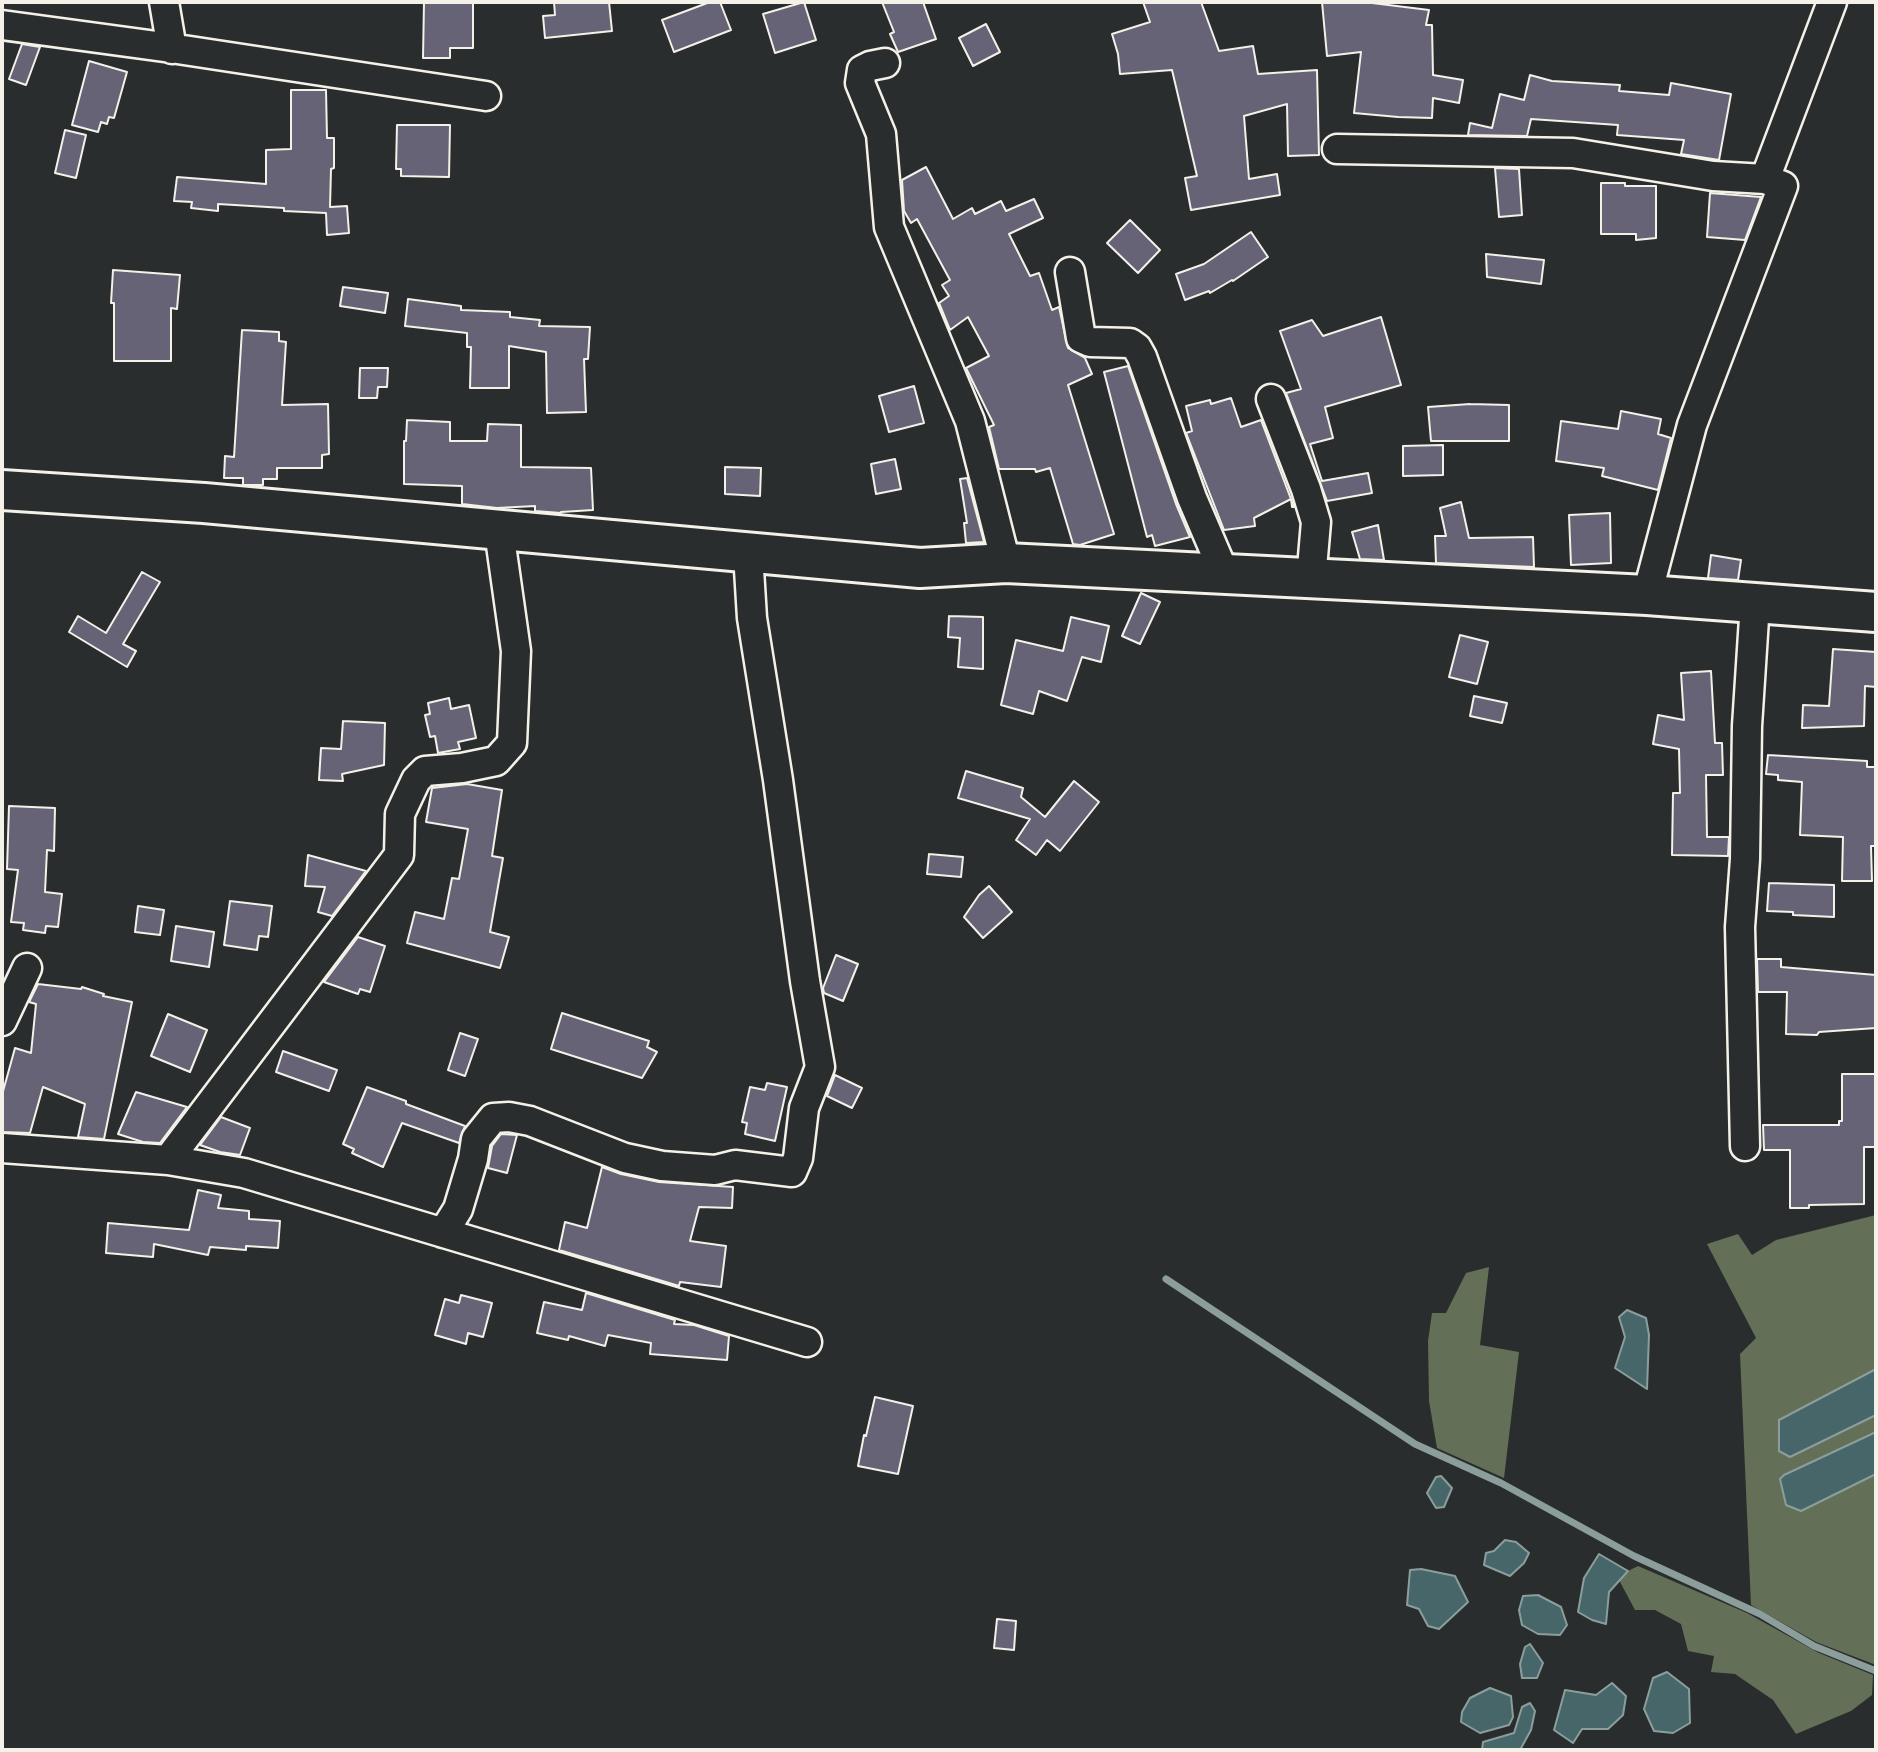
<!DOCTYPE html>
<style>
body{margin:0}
#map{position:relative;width:1878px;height:1752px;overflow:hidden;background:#2a2d2e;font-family:Pangolin,sans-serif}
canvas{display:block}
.frame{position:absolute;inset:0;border:4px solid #f4f1e8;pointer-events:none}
</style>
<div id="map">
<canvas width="1878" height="1752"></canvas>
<div class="frame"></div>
</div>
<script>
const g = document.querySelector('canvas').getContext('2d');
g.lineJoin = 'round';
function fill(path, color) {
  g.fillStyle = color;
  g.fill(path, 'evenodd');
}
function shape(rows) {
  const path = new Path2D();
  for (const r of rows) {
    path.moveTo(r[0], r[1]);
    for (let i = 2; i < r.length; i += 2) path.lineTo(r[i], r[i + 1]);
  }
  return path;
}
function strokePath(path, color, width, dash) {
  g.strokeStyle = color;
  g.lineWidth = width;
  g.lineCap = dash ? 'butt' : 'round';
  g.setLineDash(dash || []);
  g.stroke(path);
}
const green = shape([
 [1876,1215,1876,1369,1779,1420,1779,1451,1791,1457,1876,1415,1876,1432,1784,1475,1780,1479,1801,1511,1876,1474,1876,1665,1816,1642,1751,1605,1740,1354,1756,1338,1707,1244,1738,1234,1752,1255,1776,1240],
 [1489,1267,1480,1345,1519,1352,1504,1478,1437,1448,1429,1401,1428,1341,1432,1313,1446,1313,1466,1273],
 [1638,1566,1747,1613,1819,1653,1873,1675,1872,1695,1851,1711,1796,1734,1773,1700,1735,1674,1711,1672,1714,1656,1688,1651,1681,1624,1655,1610,1635,1610,1619,1580,1628,1571]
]);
const water = shape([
 [1627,1310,1646,1318,1649,1335,1647,1389,1615,1368,1625,1337,1619,1317,1627,1310],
 [1876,1369,1876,1415,1790,1457,1779,1451,1779,1420,1876,1369],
 [1876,1432,1876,1474,1801,1511,1786,1505,1780,1479,1784,1475,1876,1432],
 [1441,1476,1452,1488,1444,1507,1436,1508,1427,1493,1436,1477,1441,1476],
 [1505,1540,1516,1542,1529,1553,1524,1563,1510,1576,1484,1565,1486,1553,1494,1551,1505,1540],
 [1599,1554,1628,1571,1609,1592,1606,1624,1592,1620,1578,1612,1584,1578,1599,1554],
 [1421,1569,1455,1576,1468,1602,1439,1629,1428,1626,1419,1609,1407,1605,1410,1570,1421,1569],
 [1538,1595,1561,1607,1567,1625,1560,1635,1538,1634,1522,1625,1519,1610,1523,1596,1538,1595],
 [1530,1644,1543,1663,1537,1678,1522,1678,1520,1664,1525,1647,1530,1644],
 [1667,1672,1689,1689,1690,1723,1673,1733,1654,1731,1644,1709,1653,1678,1667,1672],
 [1612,1683,1626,1696,1623,1715,1608,1729,1582,1729,1573,1743,1554,1730,1565,1690,1596,1695,1612,1683],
 [1490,1688,1511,1696,1513,1717,1509,1725,1480,1733,1461,1722,1462,1712,1470,1698,1490,1688],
 [1530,1703,1535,1711,1531,1730,1520,1750,1482,1750,1483,1742,1514,1733,1522,1707,1530,1703]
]);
const stream = shape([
 [1166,1279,1415,1444,1501,1483,1634,1556,1760,1614,1814,1646,1876,1671]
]);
const building = shape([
 [424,2,473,2,473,48,450,48,450,58,423,58,424,2],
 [554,2,609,2,612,31,545,38,543,16,555,15,554,2],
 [710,2,720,2,731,30,674,52,662,20,710,2],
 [804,2,816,40,775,53,763,14,804,2],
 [882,2,923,2,936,39,898,52,890,34,894,32,882,2],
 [1143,2,1201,2,1219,51,1253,46,1258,74,1317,70,1319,155,1288,156,1287,104,1244,116,1249,179,1277,174,1280,195,1191,210,1185,178,1197,176,1172,70,1120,74,1118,54,1112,34,1150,22,1143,2],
 [1322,2,1364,2,1429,10,1426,25,1432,25,1433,75,1463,80,1459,103,1433,98,1432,118,1398,117,1354,113,1361,52,1327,56,1322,2],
 [986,24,1000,52,973,66,959,38,986,24],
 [22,44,40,47,26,85,9,79,22,44],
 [89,61,127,72,114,118,109,117,107,124,101,122,98,132,72,125,89,61],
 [1530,75,1552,81,1620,85,1619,91,1669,95,1671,83,1731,94,1719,160,1681,154,1684,140,1617,135,1618,125,1531,119,1527,136,1468,135,1470,123,1492,128,1500,94,1524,100,1530,75],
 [291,90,326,90,327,138,334,138,334,168,331,169,330,207,347,206,349,233,327,235,326,213,284,211,284,208,218,204,218,211,191,208,192,202,174,201,177,177,266,184,266,150,291,149,291,90],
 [397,125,450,125,449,177,401,176,401,169,396,169,397,125],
 [65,130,86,135,76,178,55,173,65,130],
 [926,167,953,219,972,208,975,214,1001,201,1006,211,1034,199,1043,218,1009,234,1030,276,1039,273,1052,310,1059,307,1068,348,1085,358,1092,374,1068,385,1114,534,1080,545,1073,544,1050,468,1036,472,1035,469,999,469,989,427,994,425,966,368,989,356,968,317,950,330,939,303,949,296,942,285,950,280,917,219,911,223,904,211,902,180,926,167],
 [1495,168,1519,169,1522,215,1499,217,1495,168],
 [1601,183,1625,183,1625,186,1656,186,1656,238,1636,240,1636,234,1601,234,1601,183],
 [1710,193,1761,197,1745,240,1707,237,1710,193],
 [1130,220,1160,250,1138,273,1107,243,1130,220],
 [1251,232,1268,257,1233,281,1232,280,1210,293,1209,291,1185,300,1176,274,1204,264,1251,232],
 [1486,254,1544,260,1541,284,1487,277,1486,254],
 [113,270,180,275,177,309,171,308,171,361,114,361,114,303,111,303,113,270],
 [343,287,388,293,385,313,340,306,343,287],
 [408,299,461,306,461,310,510,312,510,317,540,320,539,326,590,327,588,359,584,359,586,412,547,413,546,352,509,346,509,388,470,388,471,347,467,347,467,333,405,326,408,299],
 [1381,317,1401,385,1325,407,1333,438,1310,444,1322,481,1368,473,1372,493,1327,501,1286,393,1301,389,1280,331,1312,320,1323,336,1381,317],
 [242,330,279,332,279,341,286,342,282,405,328,404,329,454,322,455,322,468,277,468,277,479,263,479,263,485,243,485,243,478,224,478,225,456,234,457,242,330],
 [1128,366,1176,504,1190,537,1155,546,1152,535,1147,537,1104,372,1128,366],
 [360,368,388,368,387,387,378,387,377,398,359,398,360,368],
 [914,386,924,423,889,432,879,396,914,386],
 [1231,398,1241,427,1261,420,1294,507,1292,507,1291,499,1254,518,1255,526,1224,530,1186,433,1192,431,1186,406,1210,400,1211,404,1231,398],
 [1470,404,1509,405,1509,441,1431,441,1428,407,1470,404],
 [1621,411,1661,419,1658,434,1671,438,1658,490,1602,476,1604,468,1556,461,1561,421,1618,429,1621,411],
 [407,420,450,422,450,441,487,441,488,424,521,425,521,467,591,468,593,510,561,512,561,513,535,511,535,506,497,508,462,504,462,486,404,484,404,441,406,441,407,420],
 [1443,445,1443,475,1403,476,1403,446,1443,445],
 [895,459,901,489,876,494,871,464,895,459],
 [725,467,761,468,760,496,725,494,725,467],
 [967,478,984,542,966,543,964,523,967,523,960,479,967,478],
 [1461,502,1469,538,1533,537,1534,567,1436,563,1435,536,1446,536,1440,508,1461,502],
 [1610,513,1611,563,1571,565,1569,515,1610,513],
 [1378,525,1384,560,1360,559,1352,532,1378,525],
 [1711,555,1741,560,1738,580,1708,578,1711,555],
 [142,572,160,582,123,644,136,651,127,667,69,632,78,616,106,633,142,572],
 [1141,593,1160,602,1140,644,1122,636,1141,593],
 [949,616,983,617,983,669,958,667,960,638,948,637,949,616],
 [1071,617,1109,626,1101,662,1082,657,1067,701,1039,691,1033,714,1001,705,1016,640,1063,651,1071,617],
 [1460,635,1488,642,1477,684,1449,677,1460,635],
 [1833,649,1876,652,1876,687,1865,686,1864,726,1802,728,1803,705,1829,706,1833,649],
 [1711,671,1715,743,1722,743,1723,775,1706,775,1707,837,1729,837,1728,856,1672,855,1673,793,1680,793,1679,749,1653,744,1658,715,1684,720,1681,673,1711,671],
 [1474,696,1507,703,1502,723,1470,716,1474,696],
 [449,698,451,709,469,705,476,738,458,742,460,749,438,753,435,736,430,737,425,715,430,714,428,703,449,698],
 [343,721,385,723,384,765,342,774,343,781,319,780,321,748,341,749,343,721],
 [1768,755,1867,761,1867,767,1876,767,1876,846,1871,846,1872,881,1842,881,1843,837,1800,835,1802,782,1778,780,1778,775,1766,774,1768,755],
 [966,771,1023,788,1021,797,1045,817,1074,781,1099,802,1060,851,1047,840,1036,855,1016,840,1030,819,958,798,966,771],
 [467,784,502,790,492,856,503,858,490,932,509,937,500,968,407,943,415,912,444,919,452,878,459,879,468,829,426,822,432,788,467,784],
 [9,806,55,808,54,851,47,850,45,892,62,894,58,927,46,926,45,933,23,930,24,923,11,922,18,870,7,869,9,806],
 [929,854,963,857,961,877,927,874,929,854],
 [308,855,366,871,332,916,318,912,325,887,305,886,308,855],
 [1769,883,1834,885,1834,917,1793,915,1793,912,1767,911,1769,883],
 [989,886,1012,912,983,938,964,917,979,895,989,886],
 [230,901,272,906,268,937,259,936,257,950,224,945,230,901],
 [138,906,164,910,160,935,135,932,138,906],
 [176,926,214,932,209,967,171,961,176,926],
 [358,937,385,946,370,992,360,989,358,994,324,982,358,937],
 [836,955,858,964,843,1001,824,993,823,988,836,955],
 [1757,959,1781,959,1781,967,1876,975,1876,1028,1819,1032,1817,1035,1786,1034,1787,992,1758,992,1757,959],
 [38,984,81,989,82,987,104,994,103,996,132,1002,104,1139,78,1137,85,1104,43,1087,30,1133,2,1132,2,1095,15,1048,31,1053,36,1004,29,1002,38,984],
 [562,1013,649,1041,647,1047,657,1052,642,1078,551,1049,562,1013],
 [168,1014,207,1030,190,1072,151,1056,168,1014],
 [460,1033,478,1039,465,1076,448,1070,460,1033],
 [283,1051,337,1070,329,1091,276,1072,283,1051],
 [1842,1074,1876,1074,1876,1147,1864,1147,1864,1204,1809,1205,1809,1208,1790,1208,1790,1150,1764,1150,1763,1125,1839,1125,1839,1121,1842,1121,1842,1074],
 [835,1075,862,1088,852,1108,827,1096,835,1075],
 [767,1083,787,1087,775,1141,745,1134,747,1123,742,1122,750,1087,765,1090,767,1083],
 [367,1087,406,1101,406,1104,465,1126,459,1143,402,1123,383,1167,352,1153,354,1149,343,1144,367,1087],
 [136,1092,187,1107,160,1143,143,1142,118,1134,136,1092],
 [221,1117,250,1128,240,1155,220,1152,200,1145,221,1117],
 [501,1134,517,1135,507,1173,488,1168,492,1146,501,1134],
 [602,1167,621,1174,659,1182,733,1187,732,1208,699,1207,690,1241,726,1246,721,1287,680,1282,679,1286,559,1250,565,1222,587,1228,602,1167],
 [198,1190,221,1195,218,1208,249,1211,249,1219,280,1221,278,1248,246,1246,246,1250,210,1247,208,1255,154,1244,153,1257,106,1253,108,1223,189,1230,198,1190],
 [586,1293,675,1320,674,1324,694,1325,729,1336,727,1360,650,1354,651,1343,608,1335,605,1346,569,1336,568,1340,537,1333,544,1302,582,1310,586,1293],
 [461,1295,492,1303,483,1337,468,1333,466,1344,435,1335,445,1299,459,1303,461,1295],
 [875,1397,913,1406,898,1474,858,1466,864,1435,866,1436,875,1397],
 [997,1619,1016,1621,1014,1650,994,1648,997,1619]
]);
const street = shape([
 [164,2,172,49],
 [2,25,164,47,486,96],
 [885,63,870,66,862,70,860,83,881,134,889,227,970,421,1006,563],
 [1337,149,1573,153,1713,176,1765,179],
 [1070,272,1081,338,1090,342,1130,343,1137,348,1142,357,1192,498,1225,575],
 [1271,399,1306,489,1316,522,1311,580],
 [1647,595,1692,425,1783,186,1765,179,1832,2],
 [2,1021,27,968],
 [1745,1146,1740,927,1745,859,1747,726,1755,603],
 [2,1148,168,1160,244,1173,807,1342],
 [168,1160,399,855,400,814,416,780,425,771,462,768,496,761,512,743,516,651,499,531],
 [443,1233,458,1209,473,1159,476,1139,493,1118,509,1117,530,1121,625,1158,662,1166,715,1170,735,1165,792,1172,798,1158,804,1108,820,1067,805,981,778,780,752,618,748,553]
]);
const secondary = shape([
 [2,490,204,503,920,568,1006,563,1647,595,1876,612]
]);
fill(green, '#636f56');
fill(water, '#476669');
strokePath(water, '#8c9e9c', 2);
strokePath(stream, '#8c9e9c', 7);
fill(building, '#656375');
strokePath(building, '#f4f1e8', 2);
strokePath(street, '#f4f1e8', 33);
strokePath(secondary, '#f4f1e8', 44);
strokePath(street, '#2a2d2e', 28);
strokePath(secondary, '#2a2d2e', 38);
</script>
